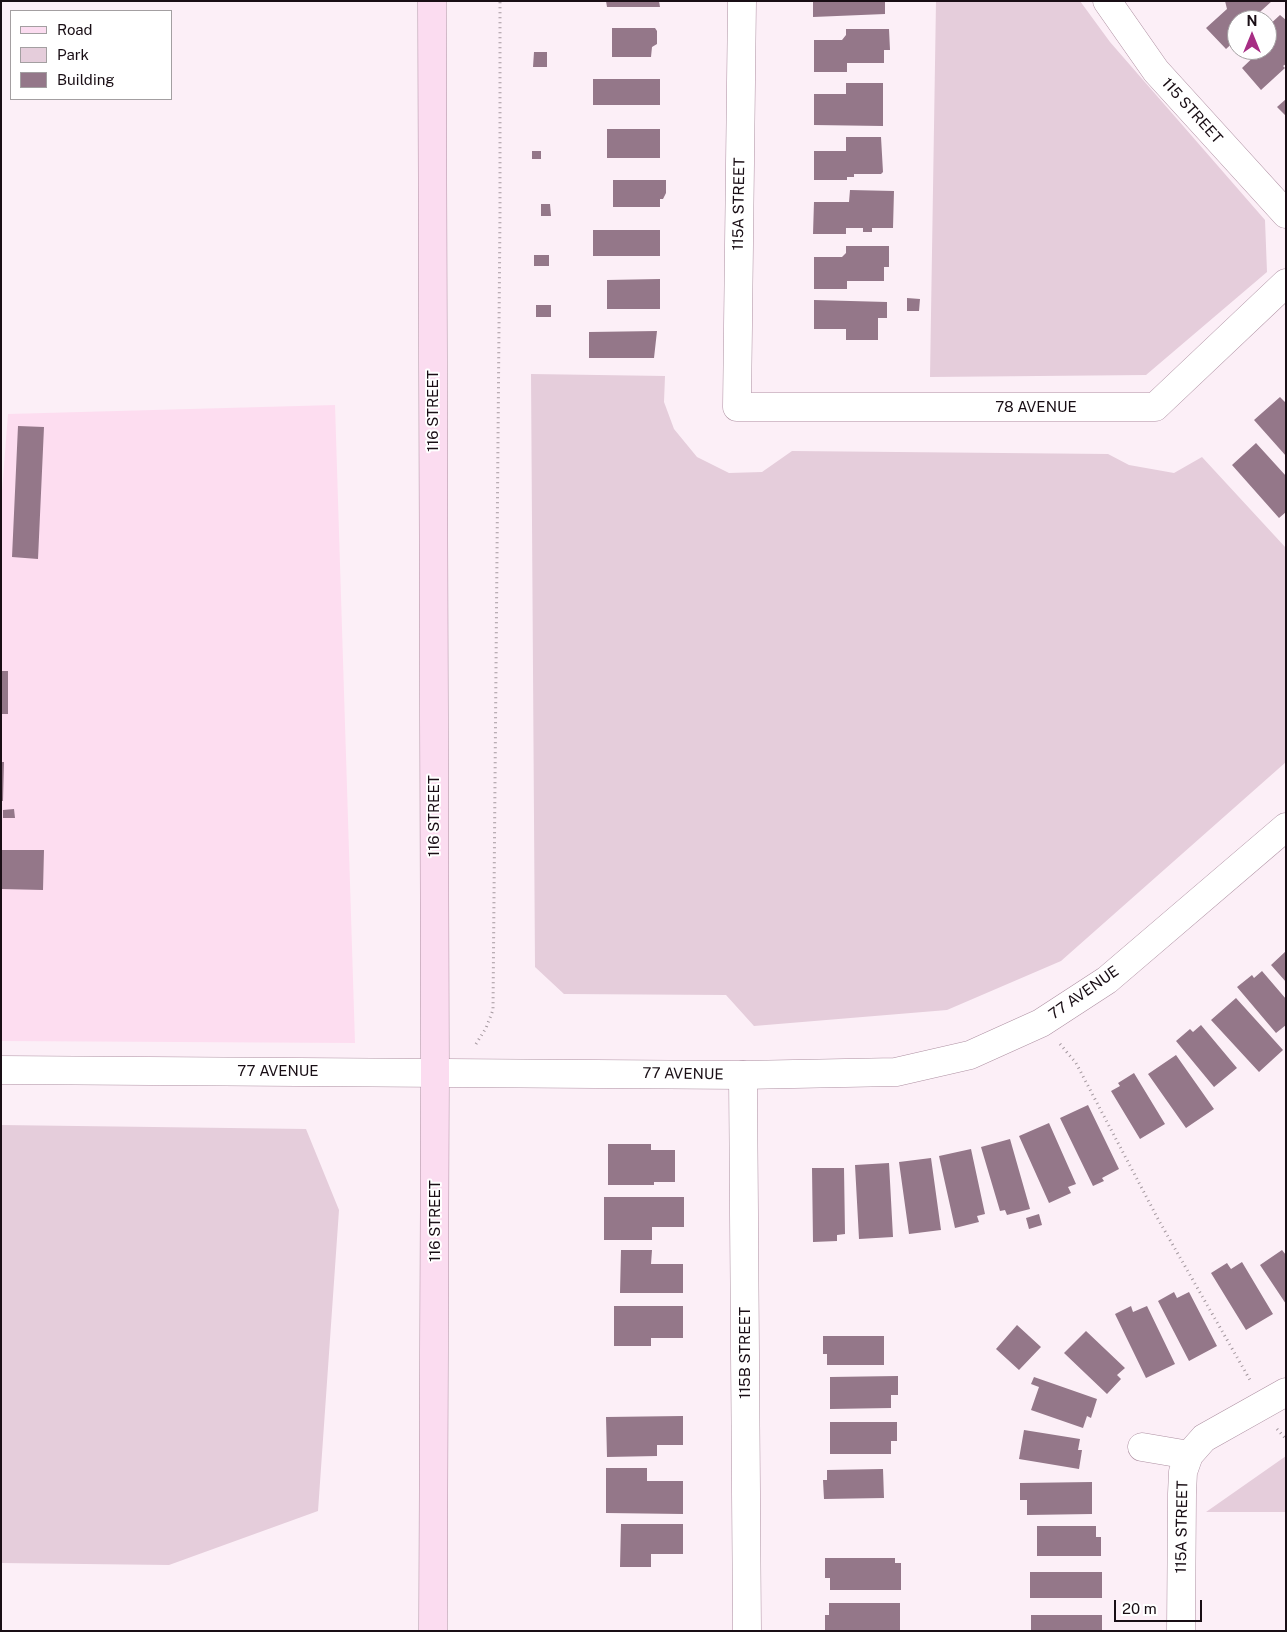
<!DOCTYPE html>
<style>
body{margin:0}
#map{position:relative;width:1287px;height:1632px;overflow:hidden;background:#fceff7;font-family:"Public Sans",sans-serif}
canvas{display:block}
.frame{position:absolute;inset:0;border:2px solid #190e15;pointer-events:none}
.legend{position:absolute;left:10px;top:10px;width:162px;height:90px;box-sizing:border-box;background:#fff;border:1px solid #a39fa1;margin:0;padding:6px 9px;list-style:none;font-size:15px;color:#190e15}
.legend li{display:flex;align-items:center;gap:10px;height:25px}
.legend b{width:25px;border:1px solid #a39fa1}
.north{position:absolute;left:1227px;top:10px;width:50px;height:50px;box-sizing:border-box;background:#fff;border:1px solid #a39fa1;border-radius:50%;rotate:0deg;font-size:14px;font-weight:700;line-height:20px;text-align:center;color:#190e15}
.north::after{content:'';display:block;margin:auto;width:18px;height:22px;background:#a72e84;clip-path:polygon(50% 0,100% 100%,50% 72%,0 100%)}
.scale{position:absolute;left:1114px;top:1600px;width:88px;height:22px;box-sizing:border-box;border:2px solid #190e15;border-top:0;padding-left:6px;font-size:15px;line-height:18px;white-space:nowrap;color:#190e15;-webkit-text-stroke:4px #fff;paint-order:stroke}
</style>
<div id="map">
<canvas width="1287" height="1632"></canvas>
<div class="frame"></div>
<ul class="legend">
<li><b style="height:6px;background:#fbdcf0"></b>Road</li>
<li><b style="height:14px;background:#e5cddb"></b>Park</li>
<li><b style="height:14px;background:#947789"></b>Building</li>
</ul>
<div class="north">N</div>
<div class="scale">20 m</div>
</div>
<script>
const g = document.querySelector('canvas').getContext('2d');
g.lineJoin = 'round';
function fill(path, color) {
  g.fillStyle = color;
  g.fill(path, 'evenodd');
}
function shape(rows) {
  const path = new Path2D();
  for (const r of rows) {
    path.moveTo(r[0], r[1]);
    for (let i = 2; i < r.length; i += 2) path.lineTo(r[i], r[i + 1]);
  }
  return path;
}
function strokePath(path, color, width, dash) {
  g.strokeStyle = color;
  g.lineWidth = width;
  g.lineCap = dash ? 'butt' : 'round';
  g.setLineDash(dash || []);
  g.stroke(path);
}
function label(font, color, halo, rows, align = 'center') {
  g.font = font + ' "Public Sans",sans-serif';
  g.lineWidth = 4;
  g.setLineDash([]);
  g.textBaseline = 'middle';
  g.strokeStyle = halo;
  g.fillStyle = color;
  for (const [text, x, y, turn = 0] of rows) {
    g.save();
    g.translate(x, y);
    g.rotate((+turn || 0) * Math.PI / 180);
    g.textAlign = isNaN(turn) ? turn : align;
    if (halo) g.strokeText(text, 0, 0);
    g.fillText(text, 0, 0);
    g.restore();
  }
}
const built = shape([
 [335,405,355,1043,1,1041,1,504,8,414]
]);
const green = shape([
 [936,1,1080,1,1110,42,1265,220,1267,272,1146,375,930,377],
 [531,374,665,376,664,402,674,429,697,457,729,473,762,472,792,451,1108,454,1129,465,1174,473,1202,457,1286,548,1286,762,1061,961,947,1010,754,1026,726,995,564,994,535,967],
 [1,1125,306,1129,339,1210,318,1511,169,1565,1,1563],
 [1286,1456,1286,1512,1206,1512]
]);
const building = shape([
 [606,1,659,1,660,7,607,7],
 [813,1,885,1,885,14,813,17],
 [1225,1,1272,1,1251,20,1237,20,1237,39,1226,49,1206,28,1227,9],
 [1280,15,1286,20,1286,64,1283,66,1285,68,1261,90,1242,68,1261,50,1267,50,1267,27],
 [612,28,655,28,657,31,657,44,652,47,651,57,612,57],
 [846,29,889,29,890,50,884,50,884,63,847,63,847,72,814,72,814,40,842,40,846,35],
 [534,52,547,52,547,67,533,67],
 [593,79,660,79,660,105,593,105],
 [846,83,883,83,883,126,814,125,814,94,846,94],
 [1286,99,1286,116,1277,107],
 [607,129,660,129,660,158,607,158],
 [846,137,881,137,883,172,881,174,854,174,854,177,847,177,847,180,814,180,814,151,846,151],
 [532,151,541,151,541,159,532,159],
 [613,180,666,180,666,193,663,199,660,199,660,207,613,207],
 [850,190,894,191,893,228,872,228,872,232,863,232,863,228,846,228,846,234,813,234,814,202,849,202],
 [541,204,550,204,551,216,541,216],
 [593,230,660,230,660,256,593,256],
 [846,246,889,246,889,267,884,267,884,281,847,281,847,289,814,289,814,257,842,257,846,253],
 [534,255,549,255,549,266,534,266],
 [660,279,660,309,607,309,607,280],
 [907,298,920,299,919,311,907,311],
 [814,300,887,302,887,318,878,318,878,340,846,340,846,329,814,329],
 [536,305,551,305,551,317,536,317],
 [657,331,654,358,589,358,589,332],
 [1280,397,1286,403,1286,456,1254,420],
 [18,426,44,427,38,559,12,557],
 [1256,443,1286,476,1286,512,1279,518,1232,465],
 [1,671,8,671,8,714,1,714],
 [1,762,4,762,3,801,1,801],
 [14,809,15,818,3,818,3,810],
 [1,850,44,850,43,890,1,889],
 [1286,951,1286,982,1271,965],
 [1262,971,1286,999,1286,1025,1276,1033,1237,987,1252,975,1254,978],
 [1236,998,1283,1050,1259,1072,1211,1020],
 [1201,1025,1237,1068,1214,1087,1176,1041,1190,1029,1193,1032],
 [1176,1055,1214,1109,1186,1128,1148,1074],
 [1134,1073,1165,1124,1140,1139,1111,1091,1120,1086,1118,1083],
 [1088,1105,1119,1169,1102,1178,1104,1181,1093,1186,1060,1118],
 [1049,1123,1076,1184,1068,1187,1071,1193,1049,1203,1019,1136],
 [1010,1139,1030,1209,1007,1215,1005,1210,1000,1211,981,1147],
 [608,1144,651,1144,651,1150,675,1150,675,1182,654,1182,654,1185,608,1185],
 [971,1149,985,1214,977,1216,979,1222,955,1228,939,1156],
 [931,1158,941,1230,909,1234,899,1162],
 [889,1163,893,1237,859,1239,855,1165],
 [812,1168,844,1168,845,1234,837,1235,837,1241,813,1242],
 [604,1197,684,1197,684,1227,652,1227,652,1240,604,1240],
 [1039,1214,1042,1225,1029,1229,1026,1218],
 [621,1250,652,1250,651,1264,683,1264,683,1293,620,1293],
 [1282,1250,1286,1255,1286,1304,1260,1265],
 [1242,1262,1273,1314,1246,1330,1211,1273,1227,1263,1231,1269],
 [1174,1292,1177,1298,1189,1292,1217,1346,1189,1361,1158,1301],
 [614,1306,683,1306,683,1338,651,1338,651,1346,614,1346],
 [1131,1306,1133,1312,1147,1306,1175,1364,1146,1378,1115,1314],
 [1017,1325,1041,1347,1019,1370,996,1349],
 [1086,1331,1125,1368,1117,1375,1121,1379,1107,1394,1064,1353],
 [823,1336,884,1336,884,1365,827,1365,827,1354,823,1354],
 [898,1376,898,1395,891,1395,891,1408,830,1409,830,1377],
 [1034,1377,1097,1399,1091,1418,1087,1416,1083,1428,1031,1410,1039,1387,1031,1384],
 [683,1416,683,1445,657,1445,657,1456,607,1457,606,1417],
 [830,1422,897,1422,897,1441,891,1441,891,1454,830,1454],
 [1024,1430,1080,1439,1078,1450,1082,1450,1079,1469,1019,1459],
 [606,1468,647,1468,647,1481,683,1481,683,1514,606,1513],
 [883,1469,884,1498,824,1499,823,1480,827,1480,827,1470],
 [1092,1482,1092,1514,1027,1515,1027,1500,1020,1500,1020,1483],
 [621,1524,683,1524,683,1554,651,1554,651,1567,620,1567],
 [1037,1526,1096,1526,1096,1537,1101,1537,1101,1556,1037,1556],
 [825,1558,895,1558,895,1563,901,1563,901,1590,830,1590,830,1578,825,1578],
 [1030,1572,1102,1572,1102,1598,1030,1598],
 [829,1603,900,1603,900,1630,825,1631,825,1615,829,1615],
 [1031,1615,1102,1615,1102,1631,1031,1631]
]);
const path = shape([
 [476,1044,486,1028,493,1010,500,213,500,1],
 [1060,1044,1076,1063,1158,1219,1250,1380],
 [1277,1429,1286,1439]
]);
const minor = shape([
 [742,1,737,407,1155,407,1286,283],
 [1107,1,1156,71,1286,214],
 [743,1075,747,1631],
 [1142,1447,1189,1455],
 [1181,1631,1182,1494,1183,1472,1189,1455,1204,1438,1286,1392]
]);
const tertiary = shape([
 [1,1070,743,1075,896,1072,970,1055,1041,1023,1107,980,1286,827]
]);
const secondary = shape([
 [432,1,435,1071,433,1631]
]);
const streetNames = [
 ["115 STREET",1192,111,48],
 ["115A STREET",739,204,-89],
 ["78 AVENUE",1036,407],
 ["116 STREET",433,411,-90],
 ["116 STREET",434,816,-90],
 ["77 AVENUE",1084,993,-35],
 ["77 AVENUE",278,1071],
 ["77 AVENUE",683,1074,1],
 ["116 STREET",435,1221,-90],
 ["115B STREET",745,1353,-90],
 ["115A STREET",1182,1527,-89]
];
fill(built, '#fdddf0');
fill(green, '#e5cddb');
fill(building, '#947789');
strokePath(minor, '#ae90a2', 29);
strokePath(tertiary, '#ae90a2', 29);
strokePath(secondary, '#ae90a2', 29);
strokePath(path, '#a4989f', 3, [1, 4]);
strokePath(minor, '#fff', 28);
strokePath(tertiary, '#fff', 28);
strokePath(secondary, '#fbdcf0', 28);
label('15px', '#190e15', '#fff', streetNames);
</script>
